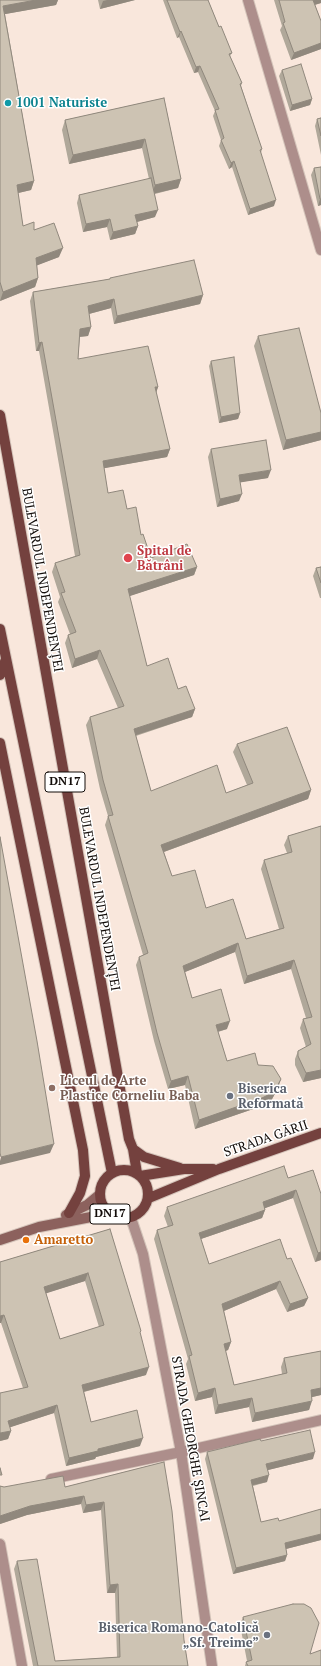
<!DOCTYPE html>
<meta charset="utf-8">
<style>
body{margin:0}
canvas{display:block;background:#f9e7dc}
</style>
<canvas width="321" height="1666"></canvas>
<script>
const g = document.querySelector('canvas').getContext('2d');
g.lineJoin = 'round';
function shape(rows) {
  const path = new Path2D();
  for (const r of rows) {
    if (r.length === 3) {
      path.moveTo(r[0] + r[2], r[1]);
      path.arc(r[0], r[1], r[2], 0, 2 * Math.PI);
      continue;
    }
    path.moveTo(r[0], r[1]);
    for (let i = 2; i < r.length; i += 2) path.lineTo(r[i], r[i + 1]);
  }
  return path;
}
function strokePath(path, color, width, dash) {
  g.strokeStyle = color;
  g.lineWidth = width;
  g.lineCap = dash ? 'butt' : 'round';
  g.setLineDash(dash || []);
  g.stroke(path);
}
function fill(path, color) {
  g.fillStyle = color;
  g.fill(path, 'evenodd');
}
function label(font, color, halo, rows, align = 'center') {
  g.font = font + ' "PT Serif",serif';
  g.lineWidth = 3;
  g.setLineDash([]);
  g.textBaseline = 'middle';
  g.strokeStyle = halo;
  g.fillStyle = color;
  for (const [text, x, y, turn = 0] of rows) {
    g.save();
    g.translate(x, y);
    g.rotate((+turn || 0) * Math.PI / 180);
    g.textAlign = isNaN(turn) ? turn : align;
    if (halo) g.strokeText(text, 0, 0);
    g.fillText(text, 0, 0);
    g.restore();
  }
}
const minor = shape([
 [248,0,321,250],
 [51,1479,181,1452,321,1420],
 [0,1544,22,1666]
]);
const tertiary = shape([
 [131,1218,143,1254,181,1452,212,1666]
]);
const secondary = shape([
 [66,1215,87,1205,99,1195],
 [0,1240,39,1227,91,1217,106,1212]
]);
const primary = shape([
 [0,415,129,1139,133,1149,137,1173],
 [0,629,112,1173],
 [0,675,6,659],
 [0,743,83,1150,85,1176,80,1193,69,1213],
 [133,1149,144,1157,180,1168],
 [124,1194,24],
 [140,1176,184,1169,213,1169],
 [149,1198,219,1169,321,1133]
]);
const wall = shape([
 [0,0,58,0,56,5,5,14,34,181,31,190,18,193,23,226,34,230,59,257,37,265,38,278,35,287,0,301],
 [98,0,135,0,100,9],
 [163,0,208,0,219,27,232,53,230,56,242,83,241,86,262,149,261,153,274,206,248,215,232,167,229,169,219,146,221,140,213,116,215,111,198,72,194,73,179,37,177,38],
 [274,0,321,0,321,3,315,5,321,21,321,49,291,60,280,30,282,26],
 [282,70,312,99,310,105,290,111,279,76],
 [164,98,181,179,178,188,155,194,155,217,137,222,138,226,135,234,110,240,107,227,83,232,77,203,79,195,149,179,142,148,69,164,62,130,65,120],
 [321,118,321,155,315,126,317,119],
 [321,167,321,205,318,206,311,175,314,168],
 [110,278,203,295,200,304,114,324,111,308,89,314,91,327,88,336,80,337,78,359,158,387,156,393,170,449,167,457,104,468,108,493,127,509,141,535,151,558,197,567,194,575,129,596,147,666,178,689,195,709,192,717,136,736,151,791,226,793,247,785,233,752,237,744,311,790,308,799,164,852,172,876,206,908,246,939,279,929,261,869,264,860,287,853,284,845,288,836,321,826,321,1078,303,1082,295,1065,295,1059,298,1051,306,1047,300,1028,303,1019,306,1018,291,969,244,984,235,952,185,972,192,998,227,1029,218,1032,227,1061,258,1065,278,1088,271,1101,259,1107,195,1129,185,1085,168,1089,154,1041,136,965,139,957,143,955,105,825,108,816,100,789,86,725,90,717,118,708,97,659,72,668,65,643,68,635,70,634,58,602,60,597,52,572,55,563,75,556,39,351,36,351,30,301,33,292,110,279],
 [258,336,321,413,321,440,283,450,254,346],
 [211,361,240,413,238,419,219,423,209,366],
 [211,449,268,478,240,482,239,501,217,507,208,457],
 [321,567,321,598,320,598,313,576,316,568],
 [313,1170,321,1260,315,1262,293,1198,265,1208,265,1210,262,1218,201,1239,209,1264,287,1259,308,1298,304,1306,287,1312,276,1289,224,1311,231,1342,228,1350,225,1351,234,1385,282,1374,281,1367,284,1358,321,1351,321,1395,312,1397,309,1410,252,1422,249,1407,215,1414,212,1397,195,1401,186,1364,188,1359,154,1239,157,1230,168,1227,164,1216,167,1207,288,1178],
 [110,1229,140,1333,146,1375,84,1392,91,1422,140,1446,96,1457,95,1459,66,1466,54,1413,10,1427,11,1431,8,1439,0,1441,23,1388,1,1323,0,1323,0,1262],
 [85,1281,99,1327,60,1339,46,1293],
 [261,1441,313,1459,268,1470,267,1482,253,1486,261,1522,279,1521,321,1540,286,1549,287,1555,285,1561,233,1574,205,1459,207,1452],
 [164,1462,184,1640,188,1666,33,1666,14,1569,17,1561,55,1661,117,1657,115,1593,107,1593,101,1510,83,1513,81,1504,27,1515,0,1524,0,1486,4,1487,65,1487],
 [243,1617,310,1654,321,1666,245,1666,246,1662,247,1661,240,1625]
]);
const shadedWall = shape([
 [36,0,58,0,56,5,0,15,3,6],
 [107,0,135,0,100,9,103,1],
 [313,0,321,0,321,3,310,6],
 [181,31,179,37,177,38,180,32],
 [321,43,321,49,291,60,294,53],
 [200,66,198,72,194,73,196,67],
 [312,99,310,105,290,111,292,105],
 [145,139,142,148,69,164,73,155],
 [234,161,232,167,229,169,231,163],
 [181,179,178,188,152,194,155,185],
 [34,181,31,190,14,194,17,185],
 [320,199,321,199,321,205,318,206],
 [276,200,274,206,248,215,250,209],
 [158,210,155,217,133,223,135,215],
 [110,219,107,227,83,232,86,224],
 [138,226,135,234,110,240,113,232],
 [63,248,59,257,33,267,36,258],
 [38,278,35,287,0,301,3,292],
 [203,295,200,304,114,324,117,316],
 [114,299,111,308,85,315,88,306],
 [91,327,88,336,77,337,80,329],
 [42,342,39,351,36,351,39,343],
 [155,387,158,387,155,396],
 [240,413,238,419,219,423,221,417],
 [321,432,321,440,283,450,286,440],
 [170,449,167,457,100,469,103,461],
 [271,470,268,478,237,483,239,475],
 [242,494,239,501,217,507,220,499],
 [197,567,194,575,124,598,128,589],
 [100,650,97,659,72,668,75,659],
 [195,709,192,717,130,737,134,729],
 [311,790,308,799,158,854,161,845],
 [238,943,235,952,180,974,183,966],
 [294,960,291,969,244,984,247,976],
 [230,1021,227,1029,213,1033,216,1025],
 [321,1070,321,1078,303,1082,306,1073],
 [188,1076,185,1085,168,1089,171,1081],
 [281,1079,278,1088,271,1101,259,1107,195,1129,199,1120],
 [54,1144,50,1153,0,1165,0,1161,1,1157],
 [296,1190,293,1198,260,1210,263,1202],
 [265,1210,262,1218,195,1241,199,1233],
 [321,1252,321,1260,315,1262,318,1253],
 [88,1273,85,1281,41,1295,44,1287],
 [280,1281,276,1289,219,1313,222,1304],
 [308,1298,304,1306,287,1312,290,1304],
 [4,1315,1,1323,0,1323,0,1316],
 [231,1342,228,1350,221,1353,224,1344],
 [149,1367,146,1375,79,1393,82,1385],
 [215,1388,212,1397,195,1401,198,1393],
 [321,1388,321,1395,308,1398,311,1390],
 [252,1398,249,1407,215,1414,218,1405],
 [312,1401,309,1410,252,1422,255,1413],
 [57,1405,54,1413,5,1429,8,1421],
 [11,1431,8,1439,0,1441,0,1433],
 [143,1438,140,1446,96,1457,95,1459,66,1466,69,1458,98,1449],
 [315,1452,313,1459,264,1471,266,1464],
 [269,1475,267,1482,249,1486,251,1480],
 [84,1496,81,1504,27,1515,0,1524,0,1516,30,1506],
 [104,1502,101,1510,83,1513,86,1505],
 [321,1534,321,1540,282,1550,285,1543],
 [287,1555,285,1561,233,1574,236,1568],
 [118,1584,115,1593,107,1593,110,1585]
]);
const building = shape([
 [0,0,36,0,3,6,34,181,17,185,23,226,34,222,34,230,54,223,63,248,36,258,38,278,3,292,0,282,0,0],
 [167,0,208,0,219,27,221,26,232,53,229,54,242,83,240,84,262,149,260,150,276,200,250,209,234,161,231,163,221,140,224,138,215,110,219,109,200,66,196,67,181,31,180,32,167,0],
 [279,0,313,0,321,21,321,43,294,53,283,23,285,22,279,0],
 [301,64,312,99,292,105,282,70,301,64],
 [164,98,181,179,155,185,145,139,73,155,65,120,164,98],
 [321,118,321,136,317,119,321,118],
 [321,167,321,199,320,199,314,168,321,167],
 [151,178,158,210,135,215,138,226,113,232,110,219,86,224,79,195,151,178],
 [194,260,203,295,117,316,114,299,88,306,91,327,80,329,78,359,148,346,158,387,155,387,170,449,103,461,108,493,123,490,127,509,136,507,141,535,143,534,151,558,187,544,197,567,128,589,147,666,168,658,178,689,186,686,195,709,134,729,151,791,217,765,226,793,253,783,237,744,287,727,311,790,161,845,172,876,195,870,206,908,233,899,246,939,284,928,264,860,292,852,288,836,321,826,321,1070,306,1073,298,1056,298,1051,311,1044,303,1019,312,1017,294,960,247,976,238,943,183,966,192,998,221,989,230,1021,216,1025,227,1061,255,1053,258,1065,273,1066,281,1079,274,1092,262,1098,199,1120,188,1076,171,1081,157,1033,139,957,148,953,108,816,113,815,103,780,90,717,124,706,100,650,75,659,68,635,76,632,61,593,65,592,55,563,80,555,42,342,39,343,33,292,110,279,110,278,194,260],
 [299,328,321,413,321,432,286,440,258,336,299,328],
 [234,357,240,413,221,417,211,361,234,357],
 [266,440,271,470,239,475,242,494,220,499,211,449,266,440],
 [321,567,321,583,316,568,321,567],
 [0,837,37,1041,54,1144,1,1157,0,1153,0,837],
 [284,1166,288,1178,313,1170,321,1194,321,1252,318,1253,296,1190,263,1202,265,1210,199,1233,209,1264,280,1239,287,1259,291,1258,308,1298,290,1304,280,1281,222,1304,231,1342,224,1344,234,1385,287,1373,284,1358,321,1351,321,1388,311,1390,312,1401,255,1413,252,1398,218,1405,215,1388,198,1393,189,1356,192,1355,157,1230,173,1225,167,1207,284,1166],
 [110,1229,141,1331,140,1332,149,1367,82,1385,91,1422,137,1410,143,1438,98,1449,98,1451,69,1458,57,1405,8,1421,11,1431,0,1433,0,1393,28,1387,4,1315,0,1316,0,1262,110,1229],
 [88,1273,104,1325,60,1339,44,1287,88,1273],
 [310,1430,315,1452,266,1464,269,1475,251,1480,261,1522,278,1518,279,1521,321,1509,321,1534,285,1543,287,1555,236,1568,207,1452,260,1439,261,1441,310,1430],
 [164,1462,172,1511,184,1640,188,1666,38,1666,17,1561,37,1559,55,1661,120,1657,118,1584,110,1585,104,1502,86,1505,84,1496,30,1506,0,1516,0,1486,4,1487,63,1476,65,1487,164,1462],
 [0,1468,2,1475,0,1475,0,1468],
 [293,1604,304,1604,311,1608,319,1623,310,1654,321,1650,321,1666,248,1666,246,1662,252,1660,243,1617,293,1604]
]);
const markers = [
 [8,103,4,"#0f9aa8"],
 [128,558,5,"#e0444e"],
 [52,1088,4,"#8d6e63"],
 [230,1096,4,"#6b7280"],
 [26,1240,4,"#e8710a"],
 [267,1635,4,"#6b7280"]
];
const shields = [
 [65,782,40],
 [110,1214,40]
];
const shieldNames = [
 ["DN17",65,782],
 ["DN17",110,1214]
];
const cultureNames = [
 ["1001 Naturiste",16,103]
];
const healthNames = [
 ["Spital de",137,551],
 ["Bătrâni",137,566]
];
const streetNames = [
 ["BULEVARDUL INDEPENDENȚEI",42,580,80],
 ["BULEVARDUL INDEPENDENȚEI",99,899,80],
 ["STRADA GĂRII",266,1139,-19],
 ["STRADA GHEORGHE ȘINCAI",190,1439,80]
];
const educationNames = [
 ["Liceul de Arte",60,1081],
 ["Plastice Corneliu Baba",60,1096]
];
const worshipNames = [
 ["Biserica",238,1089],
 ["Reformată",238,1104],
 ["Biserica Romano-Catolică",259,1628,"right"],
 ["„Sf. Treime”",259,1643,"right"]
];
const foodNames = [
 ["Amaretto",34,1240]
];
strokePath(minor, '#d4c4ba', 12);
strokePath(tertiary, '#d4c4ba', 12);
strokePath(secondary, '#d4c4ba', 12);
strokePath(primary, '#d4c4ba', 12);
strokePath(minor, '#ad8e8b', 10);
strokePath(tertiary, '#ad8e8b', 10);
strokePath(secondary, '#8c615d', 10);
strokePath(primary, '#74413e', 10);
fill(wall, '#b0a89a');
fill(shadedWall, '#90887d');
fill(building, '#cdc3b3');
strokePath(building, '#90887d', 1);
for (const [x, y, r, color] of markers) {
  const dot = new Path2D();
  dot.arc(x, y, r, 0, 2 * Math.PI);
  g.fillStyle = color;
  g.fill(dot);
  strokePath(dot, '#fff', 1.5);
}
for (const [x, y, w] of shields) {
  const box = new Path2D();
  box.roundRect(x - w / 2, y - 10, w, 20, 3);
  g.fillStyle = '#fff';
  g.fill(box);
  strokePath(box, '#120c09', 1);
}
label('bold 12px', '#120c09', null, shieldNames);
label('bold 13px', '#0d838f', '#fff', cultureNames, 'left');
label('bold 13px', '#be3a42', '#fff', healthNames, 'left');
label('13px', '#120c09', '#fff', streetNames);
label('bold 13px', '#785e54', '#fff', educationNames, 'left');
label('bold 13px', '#5b616d', '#fff', worshipNames, 'left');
label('bold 13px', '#c56008', '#fff', foodNames, 'left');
</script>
